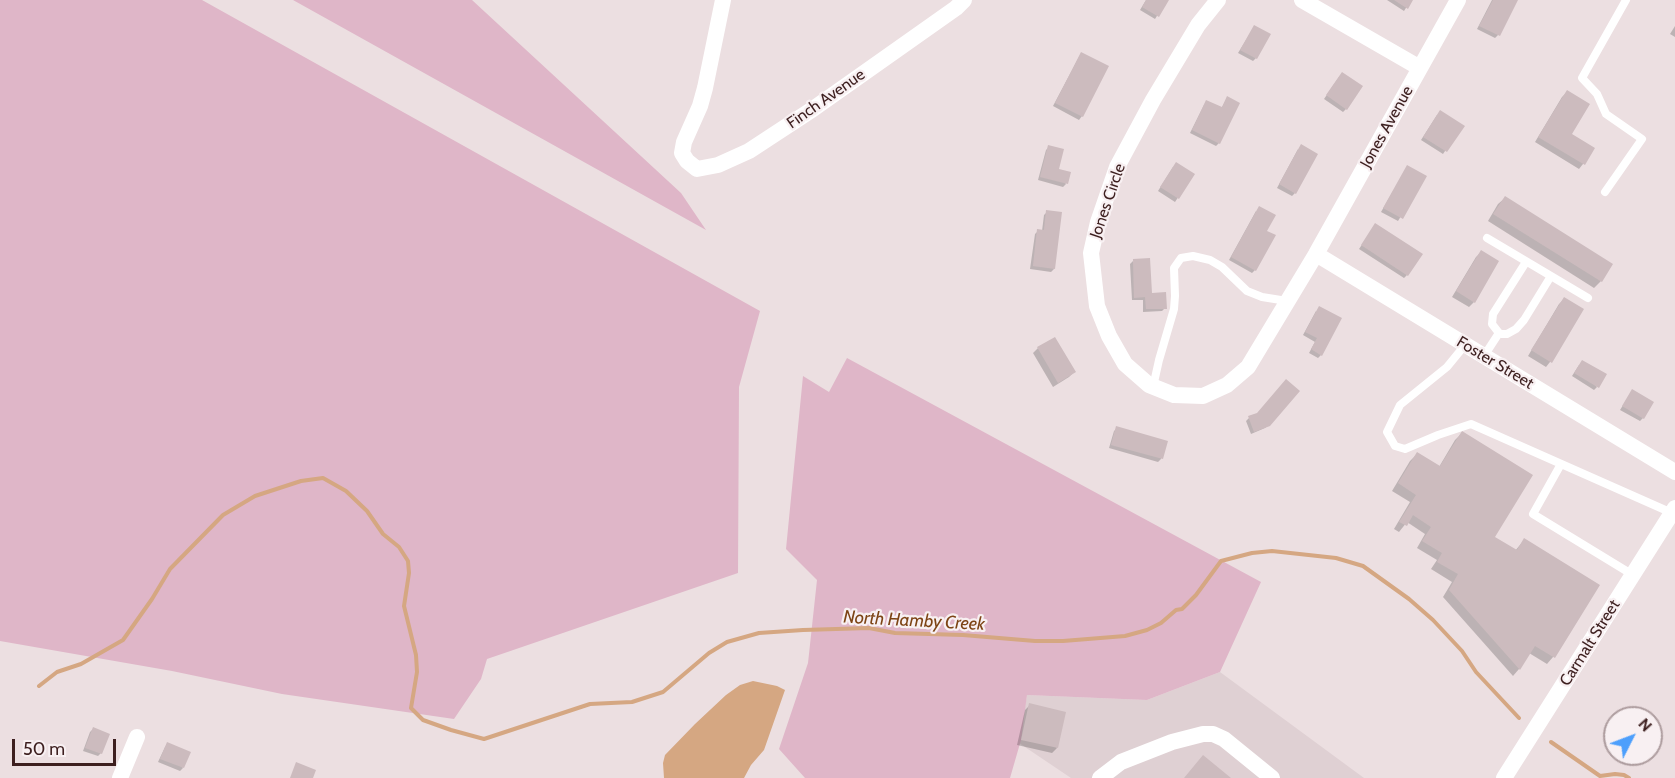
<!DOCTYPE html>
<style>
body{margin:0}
#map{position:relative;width:1675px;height:778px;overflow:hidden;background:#ecdfe1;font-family:Cabin,sans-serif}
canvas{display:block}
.north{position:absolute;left:1603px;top:706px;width:60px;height:60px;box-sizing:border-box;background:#f8f0f2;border:2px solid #ad9c9e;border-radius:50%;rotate:48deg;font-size:16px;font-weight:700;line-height:24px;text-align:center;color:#3d1f1f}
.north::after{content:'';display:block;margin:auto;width:21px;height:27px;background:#4d9ffc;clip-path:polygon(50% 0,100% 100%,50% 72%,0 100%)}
.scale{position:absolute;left:12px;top:739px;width:104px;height:27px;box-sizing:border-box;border:3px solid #3d1f1f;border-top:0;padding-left:8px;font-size:18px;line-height:21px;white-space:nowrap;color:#3d1f1f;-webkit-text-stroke:4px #f8f0f2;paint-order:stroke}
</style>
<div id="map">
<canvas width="1675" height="778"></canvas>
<div class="north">N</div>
<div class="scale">50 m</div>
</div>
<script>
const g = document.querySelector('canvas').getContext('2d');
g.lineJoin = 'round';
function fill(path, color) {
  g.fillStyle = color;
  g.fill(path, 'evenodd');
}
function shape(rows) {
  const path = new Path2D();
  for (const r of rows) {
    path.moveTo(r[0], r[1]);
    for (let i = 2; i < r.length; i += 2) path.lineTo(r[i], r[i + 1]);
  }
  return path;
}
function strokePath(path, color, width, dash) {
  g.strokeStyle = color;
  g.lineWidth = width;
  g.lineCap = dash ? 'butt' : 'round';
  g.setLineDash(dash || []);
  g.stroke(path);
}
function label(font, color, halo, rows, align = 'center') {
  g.font = font + ' Cabin,sans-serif';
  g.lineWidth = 4.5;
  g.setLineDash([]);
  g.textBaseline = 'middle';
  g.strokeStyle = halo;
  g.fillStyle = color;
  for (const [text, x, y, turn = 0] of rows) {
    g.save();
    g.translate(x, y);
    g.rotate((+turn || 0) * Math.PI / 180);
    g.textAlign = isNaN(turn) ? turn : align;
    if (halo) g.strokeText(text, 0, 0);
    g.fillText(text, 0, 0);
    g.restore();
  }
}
const built = shape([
 [1220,672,1364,778,1071,778,1019,743,1027,695,1147,700]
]);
const green = shape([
 [0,0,202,0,760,311,739,387,738,573,487,659,481,679,454,719,282,694,172,671,0,641],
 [293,0,472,0,681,193,706,230],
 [847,358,1261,582,1220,672,1147,700,1027,695,1021,740,1010,778,805,778,779,749,808,663,817,580,786,549,803,376,829,392]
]);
const water = shape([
 [753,681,777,686,785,690,764,750,751,765,744,778,664,778,663,763,665,755,695,724,726,695,740,685]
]);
const shadow = shape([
 [1146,0,1167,0,1155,19,1140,10],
 [1387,0,1411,0,1404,11],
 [1492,0,1516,0,1498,35,1495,38,1477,29],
 [1675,26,1675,37,1670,34],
 [1254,27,1256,58,1253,61,1238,53],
 [1082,54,1082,116,1079,120,1053,106,1079,57],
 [1339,77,1346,109,1343,112,1324,99],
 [1567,92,1570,135,1593,149,1583,164,1579,169,1535,142,1562,97],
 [1227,98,1219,143,1216,146,1190,133,1204,105,1207,101,1221,109],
 [1437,115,1462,126,1443,154,1421,140],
 [1049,147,1057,170,1066,184,1063,187,1038,180,1046,150],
 [1298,149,1295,193,1292,196,1277,188],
 [1173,167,1193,175,1175,202,1158,191],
 [1407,167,1425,177,1398,221,1381,212],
 [1505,198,1611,265,1601,281,1594,288,1488,221,1498,204],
 [1256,211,1265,231,1255,270,1252,273,1229,260],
 [1047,212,1054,269,1051,272,1030,269,1035,234,1038,231,1042,231,1044,215],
 [1373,228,1407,275,1404,278,1359,249],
 [1481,252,1474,302,1469,307,1452,297,1476,257],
 [1133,261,1151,295,1165,308,1162,311,1143,312,1143,300,1132,300,1130,264],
 [1564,299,1550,362,1546,367,1528,356,1559,304],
 [1316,311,1321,355,1318,358,1309,353,1315,342,1303,335],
 [1038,348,1074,372,1069,377,1053,387,1033,353],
 [1579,365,1597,387,1594,390,1572,376],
 [1632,391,1643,418,1640,421,1620,410],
 [1257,414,1269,425,1265,428,1251,434,1246,421,1249,418],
 [1117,428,1166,442,1161,459,1158,462,1109,448,1114,431],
 [1462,433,1493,538,1515,551,1524,540,1598,585,1553,657,1547,664,1529,653,1519,669,1513,676,1443,597,1452,582,1431,569,1437,560,1417,548,1425,534,1407,522,1399,532,1394,529,1410,502,1392,491,1410,461,1417,454,1439,467,1455,440],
 [1030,705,1057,748,1052,753,1017,745,1025,710],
 [93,729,101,753,98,756,83,751,90,732],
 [168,743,183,768,180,771,158,762,165,747]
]);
const stream = shape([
 [39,686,57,672,81,664,123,640,152,599,170,569,223,515,255,496,301,481,323,478,346,491,367,511,383,534,399,547,408,561,409,573,404,606,416,655,417,672,411,708,423,720,451,730,484,739,590,704,632,702,663,692,709,653,727,642,759,633,803,630,869,628,895,633,963,635,1035,641,1063,641,1125,636,1147,630,1161,623,1176,610,1182,609,1196,595,1221,561,1252,553,1272,551,1336,558,1363,566,1409,599,1433,620,1462,651,1476,672,1519,718],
 [1551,742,1600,776,1615,774,1624,775,1629,778]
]);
const building = shape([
 [1146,0,1169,0,1159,17,1142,7],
 [1394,0,1413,0,1408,9],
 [1493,0,1518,0,1500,36,1479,26],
 [1254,25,1271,34,1257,59,1240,50],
 [1081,52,1109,66,1083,117,1055,103],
 [1342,72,1363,86,1347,110,1326,95],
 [1567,90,1590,104,1572,134,1595,148,1585,165,1538,137],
 [1227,96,1240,103,1220,144,1192,130,1206,100,1222,107],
 [1440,110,1465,126,1447,152,1423,137],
 [1301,144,1318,154,1296,194,1279,184],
 [1048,145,1064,149,1059,169,1071,172,1068,184,1040,177],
 [1176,162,1195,174,1179,199,1160,187],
 [1407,165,1427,176,1403,219,1383,208],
 [1505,196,1613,264,1602,282,1493,214],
 [1259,206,1276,215,1267,231,1276,235,1256,271,1231,257],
 [1046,210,1062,212,1055,269,1033,266,1037,229,1044,230],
 [1375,223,1423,254,1408,276,1361,245],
 [1481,250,1499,261,1475,303,1456,291],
 [1150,258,1152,293,1166,292,1167,309,1146,309,1145,297,1134,298,1133,259],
 [1564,297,1584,309,1552,363,1531,350],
 [1319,306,1342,318,1322,356,1311,349,1317,338,1305,332],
 [1055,337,1076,372,1058,383,1037,347],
 [1582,360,1607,374,1599,388,1574,373],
 [1286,379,1300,391,1270,426,1254,432,1248,416,1257,413],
 [1632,389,1654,402,1644,419,1622,406],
 [1116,426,1168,441,1163,459,1111,445],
 [1462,431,1533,475,1495,537,1517,550,1524,538,1600,585,1555,658,1535,646,1520,670,1449,590,1458,574,1437,562,1442,553,1422,541,1431,527,1413,515,1407,526,1399,522,1416,495,1398,483,1417,452,1440,466],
 [1029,703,1066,712,1058,748,1021,740],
 [93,727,110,734,102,754,85,748],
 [167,742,191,752,184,768,160,759],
 [1203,755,1231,778,1184,778],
 [296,762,316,770,313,778,290,778]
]);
const lane = shape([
 [1605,192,1642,139,1606,114,1597,94,1582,78,1626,0],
 [1487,238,1588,298],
 [1526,262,1493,314,1492,324,1499,333,1502,334,1507,334,1516,329,1524,320,1551,276],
 [1465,345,1447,367,1400,405,1387,432,1395,446,1405,449,1438,435,1471,424,1672,513],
 [1484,356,1499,333],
 [1153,387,1159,360,1174,309,1175,296,1174,268,1181,258,1193,256,1210,260,1222,267,1247,291,1262,297,1287,301],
 [1561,464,1533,514,1633,575]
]);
const street = shape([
 [723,0,705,88,700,106,684,142,682,153,687,161,697,169,718,165,749,151,813,109,956,8,964,0],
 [1218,0,1198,25,1153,100,1117,167,1098,222,1091,253,1097,306,1109,336,1125,364,1149,385,1174,395,1203,396,1227,385,1248,367,1316,254,1458,0],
 [1302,0,1420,68],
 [1316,254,1675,472],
 [120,778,137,737],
 [1100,778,1121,762,1172,742,1203,734,1213,734,1224,739,1272,778],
 [1504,778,1675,508]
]);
const streetNames = [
 ["Finch Avenue",826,99,-35],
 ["Jones Avenue",1387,127,-61],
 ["Jones Circle",1108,201,-71],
 ["Foster Street",1495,363,31],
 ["Carmalt Street",1590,643,-58]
];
const waterNames = [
 ["North Hamby Creek",914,621,3]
];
fill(built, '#dfd0d3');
fill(green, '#dfb6c8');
fill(water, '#d5a782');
fill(shadow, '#0003');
strokePath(stream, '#d5a782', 4);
fill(building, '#ccbbbe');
strokePath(lane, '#fff', 8);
strokePath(street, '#fff', 16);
label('16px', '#3d1f1f', '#f8f0f2', streetNames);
label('italic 18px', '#7d4415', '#f8f0f2', waterNames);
</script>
